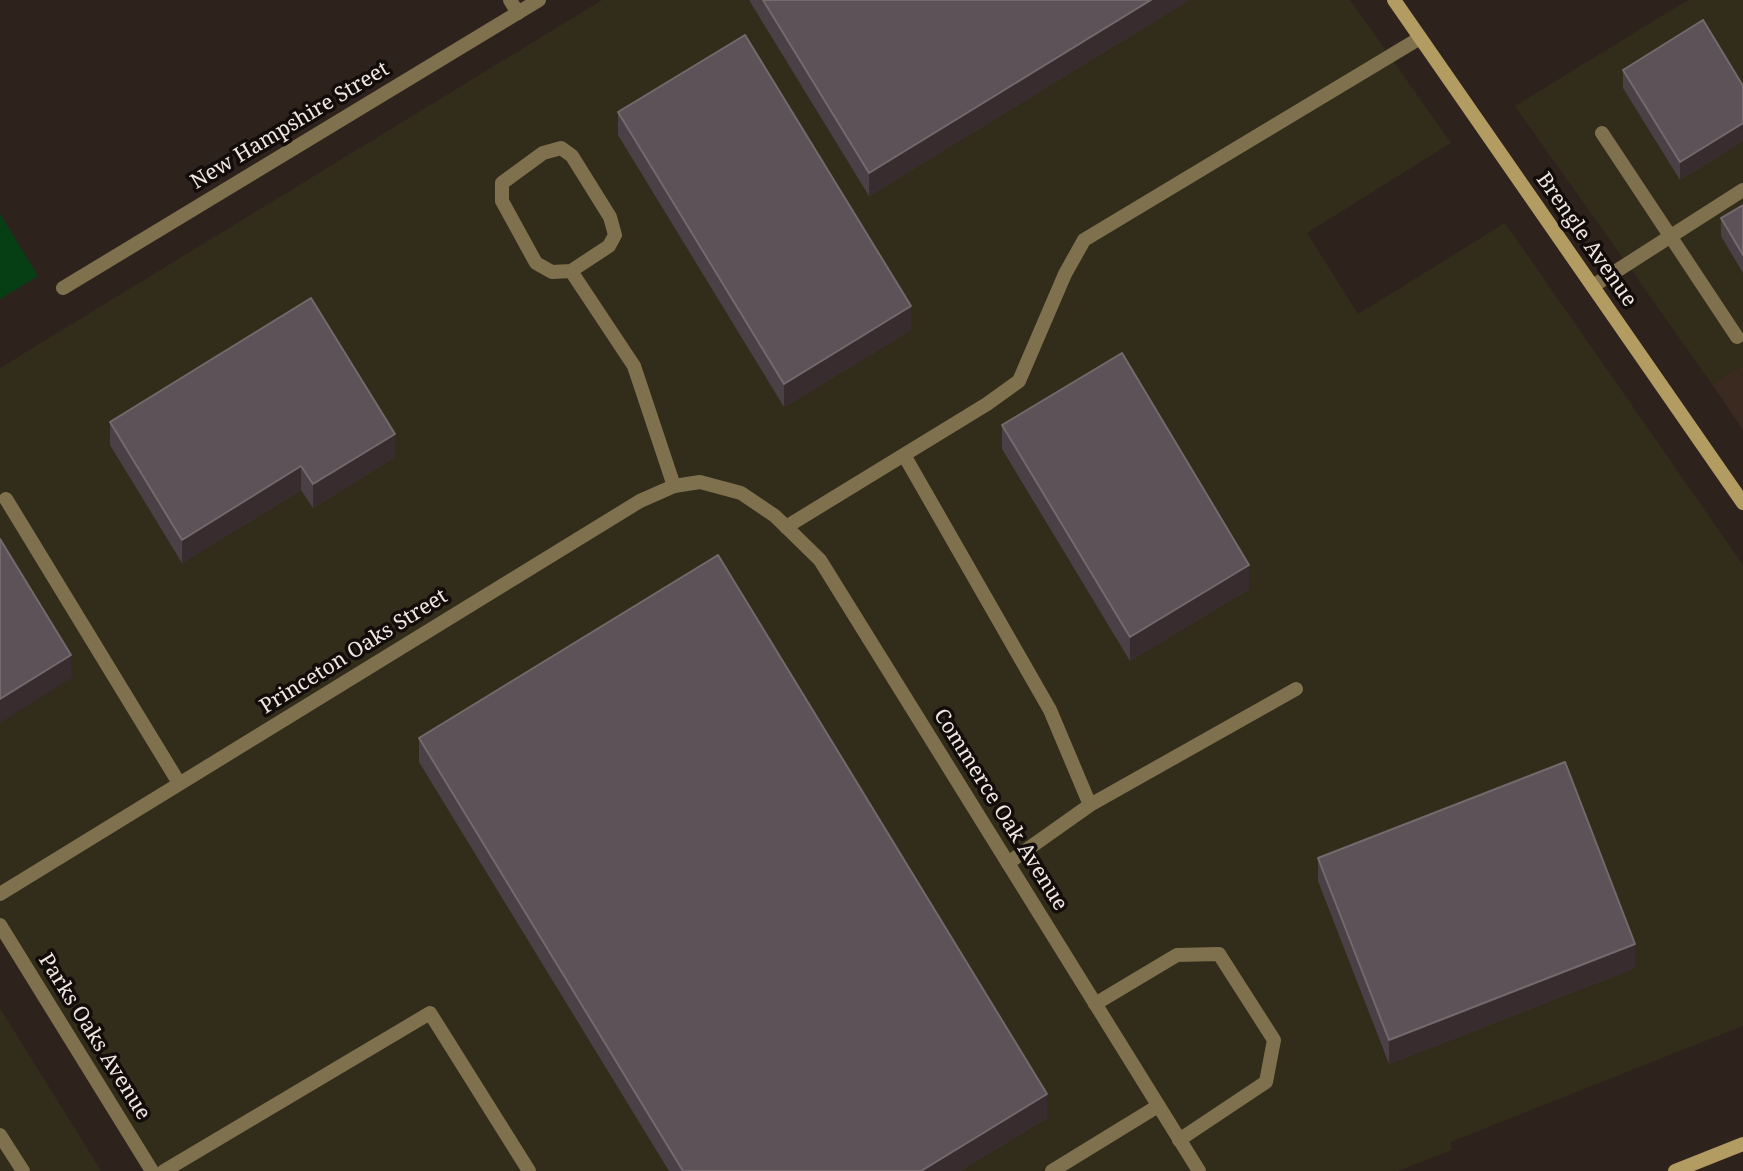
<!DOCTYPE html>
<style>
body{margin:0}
canvas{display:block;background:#2e221c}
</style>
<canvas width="1743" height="1171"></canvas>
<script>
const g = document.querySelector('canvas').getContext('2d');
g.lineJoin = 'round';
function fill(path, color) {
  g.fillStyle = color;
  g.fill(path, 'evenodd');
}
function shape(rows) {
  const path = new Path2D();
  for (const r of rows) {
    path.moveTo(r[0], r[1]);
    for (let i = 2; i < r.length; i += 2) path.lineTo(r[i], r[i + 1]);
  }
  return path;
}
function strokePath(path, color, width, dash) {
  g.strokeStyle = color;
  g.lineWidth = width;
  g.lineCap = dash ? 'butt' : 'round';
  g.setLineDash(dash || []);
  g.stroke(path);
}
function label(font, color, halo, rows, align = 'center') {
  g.font = font + ' "Noto Serif",serif';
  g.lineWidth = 7;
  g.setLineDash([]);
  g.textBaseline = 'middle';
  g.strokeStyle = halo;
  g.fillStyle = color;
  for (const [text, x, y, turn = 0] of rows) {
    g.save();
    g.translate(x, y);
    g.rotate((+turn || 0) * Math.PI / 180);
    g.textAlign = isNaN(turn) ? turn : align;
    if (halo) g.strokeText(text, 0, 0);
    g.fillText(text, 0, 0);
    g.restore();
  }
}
const built = shape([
 [1743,365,1743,430,1712,384]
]);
const industrial = shape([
 [602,0,1350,0,1451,143,1307,233,1358,314,1505,223,1743,565,1743,1026,1450,1142,1452,1150,1398,1171,145,1171,0,938,0,368],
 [1688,0,1743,0,1743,365,1712,384,1515,106],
 [0,1008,101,1171,0,1171]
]);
const green = shape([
 [0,214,38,276,0,299]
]);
const lane = shape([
 [510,0,518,13],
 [1602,133,1737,337],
 [571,271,609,246,615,235,610,217,572,156,561,148,543,153,502,183,502,201,536,263,552,272,571,271,634,366,674,486],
 [1593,286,1743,190],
 [904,455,1050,710,1090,805,1008,863],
 [6,499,179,783],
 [786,527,987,404,1019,381,1065,274,1084,240,1420,38],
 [1090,805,1296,689],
 [1095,1004,1177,955,1219,954,1274,1040,1266,1082,1179,1140],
 [0,1135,23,1171],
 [164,1171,430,1013,529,1171],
 [1052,1171,1158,1106]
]);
const street = shape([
 [63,288,539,0],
 [0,894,640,501,674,486,700,482,741,493,775,516,820,560,1199,1171],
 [0,925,152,1171]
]);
const secondary = shape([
 [1394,0,1743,503],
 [1675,1171,1743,1144]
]);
const wall = shape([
 [749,0,1189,0,869,196],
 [1623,70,1743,86,1743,141,1680,180,1623,88],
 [618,112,911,330,784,407,618,135],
 [1743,205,1743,273,1721,236,1721,218],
 [110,422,395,457,313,508,301,490,182,563,110,445],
 [1002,425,1249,589,1130,661,1002,449],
 [419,738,1047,1118,960,1171,669,1171,419,762],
 [1318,858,1635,968,1389,1064,1318,881]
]);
const shadedWall = shape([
 [1151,0,1189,0,869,196,869,173],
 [1743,123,1743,141,1680,180,1680,162],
 [911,306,911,330,784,407,784,384],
 [395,434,395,457,313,508,313,484],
 [301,466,301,490,182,563,182,540],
 [1249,565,1249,589,1130,661,1130,637],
 [71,655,71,678,0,723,0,699],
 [1635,944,1635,968,1389,1064,1389,1040],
 [1047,1094,1047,1118,960,1171,921,1171]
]);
const building = shape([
 [763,0,1151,0,869,173,763,0],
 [1703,20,1743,86,1743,123,1680,162,1623,70,1703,20],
 [745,35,911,306,784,384,618,112,745,35],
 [1743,205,1743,255,1721,218,1743,205],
 [311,298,395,434,313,484,301,466,182,540,110,422,311,298],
 [1122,353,1249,565,1130,637,1002,425,1122,353],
 [0,539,71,655,0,699,0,539],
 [718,555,1047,1094,921,1171,683,1171,419,738,718,555],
 [1565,762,1635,944,1389,1040,1318,858,1565,762]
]);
const streetNames = [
 ["New Hampshire Street",290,126,-31],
 ["Brengle Avenue",1586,240,55],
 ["Princeton Oaks Street",354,652,-32],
 ["Commerce Oak Avenue",1000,810,58],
 ["Parks Oaks Avenue",94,1037,58]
];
fill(built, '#3b2a20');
fill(industrial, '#322c1b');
fill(green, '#053f13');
strokePath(lane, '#7f714e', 14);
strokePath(street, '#7f714e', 14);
strokePath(secondary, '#b39c62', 14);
fill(wall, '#4b4046');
fill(shadedWall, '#382c2e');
fill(building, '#5d5257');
strokePath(building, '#74696c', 2);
label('21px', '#efe7e2', '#120d0a', streetNames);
</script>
